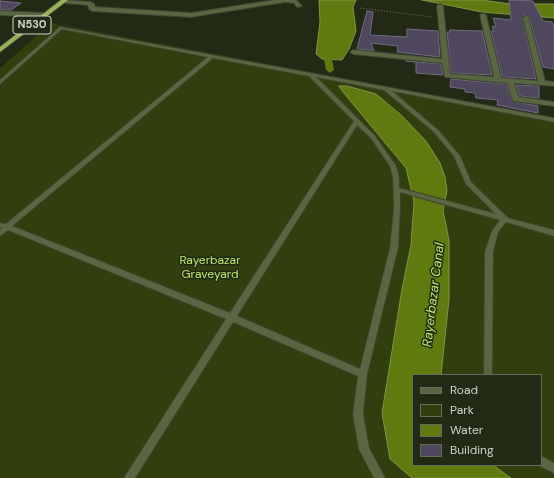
<!DOCTYPE html>
<style>
body{margin:0}
#map{position:relative;width:554px;height:478px;overflow:hidden;background:#222914;font-family:"DM Sans",sans-serif}
canvas{display:block}
.legend{position:absolute;left:412px;top:374px;width:130px;height:92px;box-sizing:border-box;background:#222914;border:1px solid #676d5c;margin:0;padding:5px 7px;list-style:none;font-size:12px;color:#cfd4c7}
.legend li{display:flex;align-items:center;gap:8px;height:20px}
.legend b{width:20px;border:1px solid #676d5c}
</style>
<div id="map">
<canvas width="554" height="478"></canvas>
<ul class="legend">
<li><b style="height:5px;background:#596641"></b>Road</li>
<li><b style="height:11px;background:#313e0d"></b>Park</li>
<li><b style="height:11px;background:#5f7a0f"></b>Water</li>
<li><b style="height:11px;background:#4e475d"></b>Building</li>
</ul>
</div>
<script>
const g = document.querySelector('canvas').getContext('2d');
g.lineJoin = 'round';
function fill(path, color) {
  g.fillStyle = color;
  g.fill(path, 'evenodd');
}
function shape(rows) {
  const path = new Path2D();
  for (const r of rows) {
    path.moveTo(r[0], r[1]);
    for (let i = 2; i < r.length; i += 2) path.lineTo(r[i], r[i + 1]);
  }
  return path;
}
function strokePath(path, color, width, dash) {
  g.strokeStyle = color;
  g.lineWidth = width;
  g.lineCap = dash ? 'butt' : 'round';
  g.setLineDash(dash || []);
  g.stroke(path);
}
function label(font, color, halo, rows, align = 'center') {
  g.font = font + ' "DM Sans",sans-serif';
  g.lineWidth = 3;
  g.setLineDash([]);
  g.textBaseline = 'middle';
  g.strokeStyle = halo;
  g.fillStyle = color;
  for (const [text, x, y, turn = 0] of rows) {
    g.save();
    g.translate(x, y);
    g.rotate((+turn || 0) * Math.PI / 180);
    g.textAlign = isNaN(turn) ? turn : align;
    if (halo) g.strokeText(text, 0, 0);
    g.fillText(text, 0, 0);
    g.restore();
  }
}
const green = shape([
 [51,23,554,118,554,478,0,478,0,68],
 [413,375,541,375,541,465,413,465]
]);
const water = shape([
 [319,0,356,0,353,7,356,31,349,49,342,60,322,59,316,54,320,22,319,0],
 [422,0,482,0,510,4,554,4,554,18,482,12,422,0],
 [339,86,347,86,376,94,401,115,426,141,440,163,445,177,447,191,443,211,449,240,449,299,441,375,413,375,413,465,493,465,511,478,412,478,390,459,382,413,402,289,411,245,414,202,406,168,343,92,339,86]
]);
const canal = shape([
 [326,40,333,42,330,49,334,70,330,73,326,70,322,49,326,40]
]);
const building = shape([
 [509,0,533,1,543,21,552,22,554,26,554,69,543,67,529,16,522,16,536,79,502,77,491,31,494,31,492,26,496,27,493,18,511,20,509,0],
 [0,1,21,3,11,10,0,10,0,1],
 [367,11,373,12,370,35,407,37,407,29,438,31,440,57,397,52,398,46,371,43,374,51,357,49,367,11],
 [450,30,482,31,492,75,451,73,447,32,450,32,450,30],
 [406,61,441,64,443,75,416,73,416,62,406,61],
 [451,79,506,84,512,101,538,106,538,113,497,105,498,100,476,98,475,93,465,92,465,89,450,87,451,79],
 [516,85,539,86,539,98,520,96,516,85]
]);
const path = shape([
 [360,8,432,17]
]);
const service = shape([
 [60,27,554,118,554,122,392,91,438,130,460,156,471,182,508,218,554,230,554,236,506,222,498,232,493,252,492,375,484,375,485,252,492,231,500,220,400,192,400,208,398,248,367,374,363,414,369,448,385,478,374,478,359,449,353,414,358,376,233,322,135,478,124,478,226,319,8,230,0,236,0,229,2,228,0,227,0,223,6,224,208,57,62,29,0,84,0,80,60,27],
 [213,58,309,76,354,121,230,313,12,226,213,58],
 [316,77,384,90,434,132,454,156,466,184,496,214,399,188,399,178,396,166,375,136,316,77],
 [357,125,371,138,390,166,393,178,394,208,390,248,360,369,237,316,357,125],
 [541,456,554,463,554,473,538,465,541,465,541,456]
]);
const minor = shape([
 [62,0,91,2,94,4,95,7,191,13,275,0,296,0,302,6,297,7,294,3,285,2,191,17,92,11,89,9,88,5,64,3,62,0],
 [440,4,443,6,450,74,494,77,480,15,483,13,486,15,501,78,538,81,523,17,528,16,545,81,554,82,554,86,514,83,519,97,554,102,554,106,513,101,507,83,445,77,442,63,353,54,350,52,353,50,442,59,437,6,440,4],
 [0,11,45,13,48,15,45,17,0,15,0,11]
]);
const trunk = shape([
 [61,0,68,0,0,52,0,47,61,0]
]);
const shields = [
 [32,25,38]
];
const shieldNames = [
 ["N530",32,25]
];
const parkNames = [
 ["Rayerbazar",210,261],
 ["Graveyard",210,275]
];
const waterNames = [
 ["Rayerbazar Canal",434,295,-83]
];
fill(green, '#313e0d');
fill(water, '#5f7a0f');
strokePath(water, '#819546', 1);
fill(canal, '#5f7a0f');
fill(building, '#4e475d');
strokePath(building, '#726b83', 1);
strokePath(service, '#3e4431', 2);
strokePath(minor, '#3e4431', 2);
strokePath(trunk, '#3e4431', 2);
strokePath(path, '#777d6c', 1, [1, 2]);
fill(service, '#596641');
fill(minor, '#596641');
fill(trunk, '#96b25a');
for (const [x, y, w] of shields) {
  const box = new Path2D();
  box.roundRect(x - w / 2, y - 9, w, 18, 3);
  g.fillStyle = '#222914';
  g.fill(box);
  strokePath(box, '#cfd4c7', 1);
}
label('bold 11px', '#cfd4c7', null, shieldNames);
label('12px', '#c0e66a', '#222914', parkNames);
label('italic 13px', '#c4eb6e', '#222914', waterNames);
</script>
